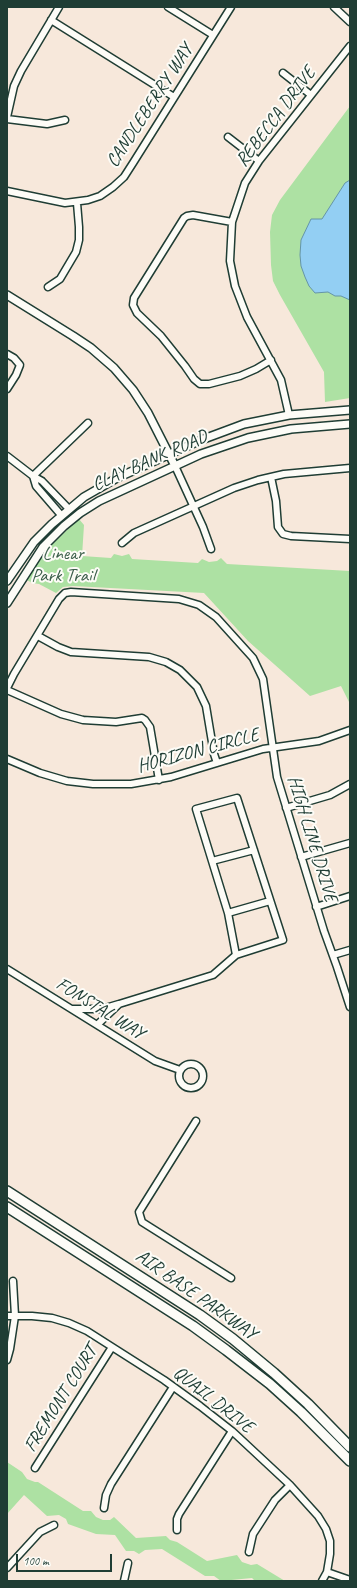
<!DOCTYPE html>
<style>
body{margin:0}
#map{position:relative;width:357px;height:1588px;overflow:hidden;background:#f7e8db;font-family:Caveat,sans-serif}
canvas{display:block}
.frame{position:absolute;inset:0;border:8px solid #1f3d34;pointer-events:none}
.scale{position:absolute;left:16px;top:1554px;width:96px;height:18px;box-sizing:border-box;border:2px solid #1f3d34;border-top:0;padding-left:5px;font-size:12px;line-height:14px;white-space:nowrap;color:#1f3d34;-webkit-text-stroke:3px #fdfcf7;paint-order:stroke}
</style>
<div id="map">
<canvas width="357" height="1588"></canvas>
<div class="frame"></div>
<div class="scale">100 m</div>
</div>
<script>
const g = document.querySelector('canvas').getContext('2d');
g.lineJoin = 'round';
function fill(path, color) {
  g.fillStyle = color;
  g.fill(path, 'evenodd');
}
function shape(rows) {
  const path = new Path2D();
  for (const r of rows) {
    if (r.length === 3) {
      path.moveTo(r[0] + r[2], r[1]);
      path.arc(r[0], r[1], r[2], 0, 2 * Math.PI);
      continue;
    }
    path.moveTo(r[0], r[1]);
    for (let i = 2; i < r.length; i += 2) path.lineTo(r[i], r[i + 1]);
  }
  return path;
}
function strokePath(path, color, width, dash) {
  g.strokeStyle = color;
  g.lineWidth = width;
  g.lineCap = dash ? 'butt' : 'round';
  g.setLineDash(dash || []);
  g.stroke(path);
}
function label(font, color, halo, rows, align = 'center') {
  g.font = font + ' Caveat,sans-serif';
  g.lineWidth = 4;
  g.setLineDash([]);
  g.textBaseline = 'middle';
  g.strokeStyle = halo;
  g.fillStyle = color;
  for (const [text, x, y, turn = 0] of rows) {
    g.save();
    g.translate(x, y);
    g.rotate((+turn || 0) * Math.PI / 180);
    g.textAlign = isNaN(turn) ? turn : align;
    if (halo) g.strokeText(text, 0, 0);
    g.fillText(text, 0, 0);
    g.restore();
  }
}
const green = shape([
 [350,106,350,398,325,402,324,372,280,295,273,281,271,265,270,232,272,215,280,200],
 [79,519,84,525,82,556,111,558,114,554,122,556,129,554,132,559,198,563,202,559,209,562,217,561,221,558,227,564,350,571,350,704,341,686,310,696,248,641,204,593,73,586,63,587,56,593,39,584,32,583,27,580,38,561,51,545],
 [7,1462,22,1472,27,1479,35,1482,38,1482,83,1511,91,1511,96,1517,103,1520,110,1520,114,1517,136,1538,166,1536,170,1540,177,1542,207,1561,237,1555,242,1562,251,1565,257,1564,285,1581,255,1581,252,1578,221,1581,214,1576,205,1576,162,1549,145,1550,139,1554,134,1551,126,1551,115,1535,96,1534,68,1524,66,1519,59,1515,47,1516,24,1495,7,1514]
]);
const water = shape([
 [350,180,350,300,341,296,335,296,328,292,315,293,309,286,305,277,301,266,300,255,301,240,311,219,322,219,345,183,350,180]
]);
const minor = shape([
 [168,7,213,35],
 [334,7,350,22],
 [51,20,174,97],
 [283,73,311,95],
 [7,117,14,86,21,71,59,7],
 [7,119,47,124,65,120],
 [228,137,259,161],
 [7,191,65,203,88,200,100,196,113,187,124,177,133,163,231,7],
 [232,222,193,215,187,216,184,218,134,298,133,305,137,313,161,336,185,366,194,379,200,384,209,384,240,376,256,369,271,360],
 [48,287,60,279,76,252,79,240,79,227,77,203],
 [7,354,14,358,20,365,16,375,7,389],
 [289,415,281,380,247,317,235,286,230,261,232,222,245,183,259,161,350,46],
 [7,456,33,476,42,481,69,509],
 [175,466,203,527,211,549],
 [33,476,88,423],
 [33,476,36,486,61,515],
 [271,477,276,501,278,527,283,534,291,536,350,539],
 [122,543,134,533,234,488,258,480,284,474,350,468],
 [38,636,58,647,71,652,149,657,166,662,180,670,197,687,206,706,214,754,217,763],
 [7,688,14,674,59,599,65,593,71,592,179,599,199,605,216,617,253,658,263,679,277,777,324,931,337,967,350,1007],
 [7,690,61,714,83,720,116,722,142,718,145,720,150,727,159,780],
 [7,759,40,773,67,781,93,784,131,784,171,777,263,749,319,741,350,730],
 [286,808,330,795,350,784],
 [301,857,350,843],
 [212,861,254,850],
 [316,907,350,896],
 [228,913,270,901],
 [333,955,350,950],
 [7,969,155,1061,180,1070],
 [119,1004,213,975,236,955,283,940,237,798,196,809,228,913,236,955],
 [72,1009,102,1009,119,1004,97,1025],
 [191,1076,12],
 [196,1121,139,1212,142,1222,231,1278],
 [7,1316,32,1316,52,1318,69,1323,87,1331,164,1380,200,1406,232,1431,290,1485,318,1516,326,1529,330,1541,330,1554,327,1572,322,1581],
 [7,1360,10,1349,15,1316,13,1281],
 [35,1468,112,1347],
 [104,1508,106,1495,111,1484,173,1387],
 [177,1530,177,1519,179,1514,232,1431],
 [249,1552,253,1534,275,1500,290,1485],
 [7,1568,40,1532,54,1525],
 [327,1572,350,1580],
 [124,1581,128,1563]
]);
const tertiary = shape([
 [7,295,73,336,91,348,114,368,133,390,148,413,175,466],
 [7,581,34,542,52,524,84,497,117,478,201,440,244,424,289,415,350,410],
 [7,603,43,547,64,526,80,513,99,501,201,454,248,438,291,429,350,424]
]);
const primary = shape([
 [7,1191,200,1315,233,1339,274,1373,308,1404,350,1447],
 [7,1207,193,1326,226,1350,270,1384,301,1412,350,1461]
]);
const streetNames = [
 ["CANDLEBERRY WAY",150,106,-57],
 ["REBECCA DRIVE",276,117,-53],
 ["CLAY BANK ROAD",150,461,-24],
 ["HORIZON CIRCLE",198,751,-15],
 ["HIGH LINE DRIVE",312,839,73],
 ["FONSTAL WAY",100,1009,32],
 ["AIR BASE PARKWAY",196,1295,35],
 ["FREMONT COURT",61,1399,-58],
 ["QUAIL DRIVE",213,1400,38]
];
const parkNames = [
 ["Linear",63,554],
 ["Park Trail",63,576]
];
fill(green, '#ade1a3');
fill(water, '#93cff3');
strokePath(water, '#6595a7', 1);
strokePath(minor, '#1f3d34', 9);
strokePath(tertiary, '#1f3d34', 10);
strokePath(primary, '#1f3d34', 12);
strokePath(minor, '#fdfcf7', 6);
strokePath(tertiary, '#fdfcf7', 7);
strokePath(primary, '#fdfcf7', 9);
label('19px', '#1f3d34', '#fdfcf7', streetNames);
label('19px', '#3b5e4a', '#fdfcf7', parkNames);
</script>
